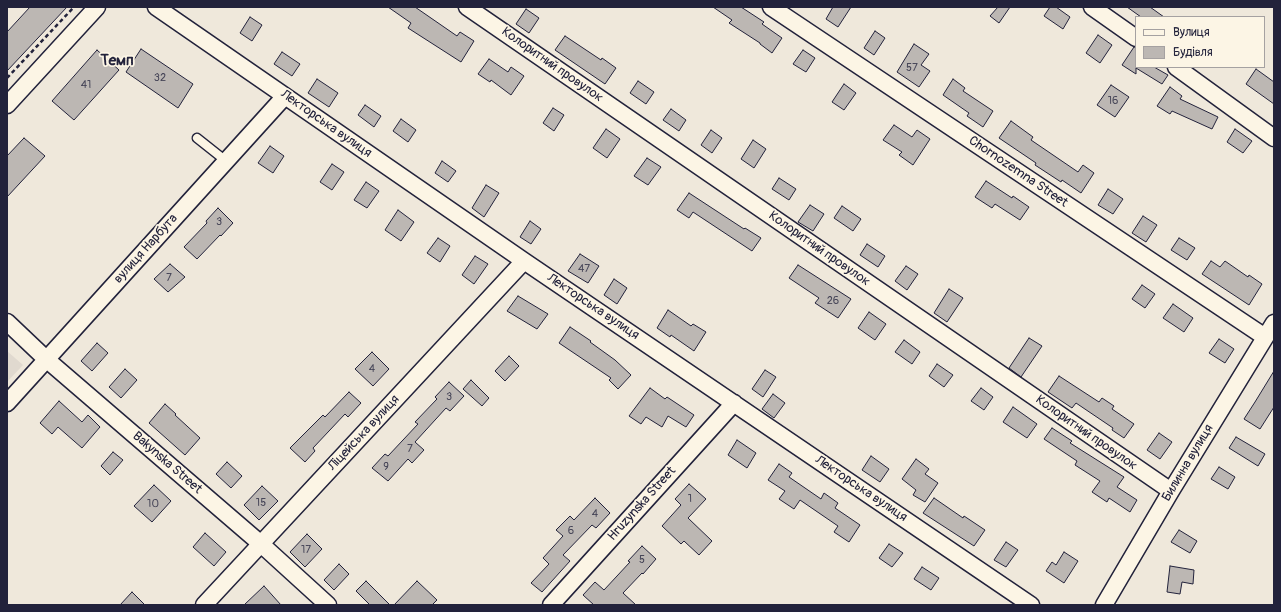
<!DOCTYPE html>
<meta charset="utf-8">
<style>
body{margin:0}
#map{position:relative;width:1281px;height:612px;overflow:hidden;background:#efe8db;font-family:Pangolin,sans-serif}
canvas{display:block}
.frame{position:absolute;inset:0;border:8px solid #22223b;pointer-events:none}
.legend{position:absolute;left:1135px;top:16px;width:130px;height:52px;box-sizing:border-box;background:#fcf5e5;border:1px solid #a5a1a1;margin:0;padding:5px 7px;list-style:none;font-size:12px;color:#22223b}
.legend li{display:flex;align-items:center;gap:8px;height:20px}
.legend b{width:20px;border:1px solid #a5a1a1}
</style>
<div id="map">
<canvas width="1281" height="612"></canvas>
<div class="frame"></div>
<ul class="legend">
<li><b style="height:5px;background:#fcf5e5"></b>Вулиця</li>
<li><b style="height:11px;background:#bcb7b3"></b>Будівля</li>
</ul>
</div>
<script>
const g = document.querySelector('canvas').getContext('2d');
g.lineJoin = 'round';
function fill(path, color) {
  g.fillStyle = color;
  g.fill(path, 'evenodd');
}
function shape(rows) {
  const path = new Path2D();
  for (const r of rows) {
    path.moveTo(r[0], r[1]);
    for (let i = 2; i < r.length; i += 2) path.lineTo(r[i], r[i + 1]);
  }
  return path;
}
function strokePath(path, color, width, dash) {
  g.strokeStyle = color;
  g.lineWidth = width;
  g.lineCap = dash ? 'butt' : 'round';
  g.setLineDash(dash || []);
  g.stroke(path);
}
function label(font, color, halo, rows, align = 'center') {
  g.font = font + ' Pangolin,sans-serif';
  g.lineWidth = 3.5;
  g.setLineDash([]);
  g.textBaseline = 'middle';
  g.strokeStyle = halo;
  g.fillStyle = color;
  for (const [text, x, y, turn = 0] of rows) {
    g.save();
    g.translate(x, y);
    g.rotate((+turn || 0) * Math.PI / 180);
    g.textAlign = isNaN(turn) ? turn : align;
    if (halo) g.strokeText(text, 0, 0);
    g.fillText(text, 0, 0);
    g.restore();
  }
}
const built = shape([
 [7,351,23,365,7,382]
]);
const building = shape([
 [30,7,67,7,7,71,7,32,30,7],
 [388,7,415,7,457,36,460,32,474,41,461,62,408,28,411,23,388,7],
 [713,7,741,7,764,22,762,24,782,38,772,53,760,44,760,43,729,23,732,20,713,7],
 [833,7,851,7,838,27,826,19,833,7],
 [998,7,1010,7,999,23,990,16,998,7],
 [1050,7,1056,7,1070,17,1063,29,1044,16,1050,7],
 [1127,7,1150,7,1164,17,1141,17,1127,7],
 [526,9,539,18,529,33,516,24,526,9],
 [250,17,262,25,252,41,240,33,250,17],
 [875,31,885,38,874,55,864,48,875,31],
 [1098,35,1112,45,1100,63,1086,53,1098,35],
 [565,36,601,60,602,58,616,68,605,84,555,50,565,36],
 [914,44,929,54,921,65,930,71,919,87,897,72,914,44],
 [1134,47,1136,47,1136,67,1154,67,1168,75,1162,84,1136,68,1136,74,1122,65,1134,47],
 [141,49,193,84,178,108,126,72,141,49],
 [97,50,119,70,74,120,52,101,97,50],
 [803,50,815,58,806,72,793,64,803,50],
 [282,52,300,64,292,76,274,64,282,52],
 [489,59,508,72,511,67,524,76,511,95,491,80,490,82,478,74,489,59],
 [1256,69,1274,82,1274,104,1246,84,1256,69],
 [317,79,338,93,329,107,308,93,317,79],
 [953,79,965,88,963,91,993,111,983,127,967,116,969,113,943,95,953,79],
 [638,81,654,92,646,104,630,93,638,81],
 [844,84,856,93,844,110,832,102,844,84],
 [1111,85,1129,97,1115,117,1097,105,1111,85],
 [1170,87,1182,96,1180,99,1218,117,1212,129,1172,111,1170,114,1157,106,1170,87],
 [365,105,381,116,374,127,358,115,365,105],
 [553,108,564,115,554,131,543,123,553,108],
 [671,109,686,120,679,131,663,120,671,109],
 [401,119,416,130,408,142,393,131,401,119],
 [1011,121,1033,137,1031,140,1078,172,1083,165,1094,173,1081,193,1062,180,1061,182,1035,165,1036,163,999,138,1011,121],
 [894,125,912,137,917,130,930,139,913,165,899,155,902,152,883,140,894,125],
 [606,129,620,139,607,158,593,148,606,129],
 [1235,129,1252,141,1243,153,1227,142,1235,129],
 [711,130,722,138,712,153,701,145,711,130],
 [24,138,45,156,7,197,7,156,24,138],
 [753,140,766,149,754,168,741,159,753,140],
 [270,146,284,156,273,173,258,163,270,146],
 [647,158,661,167,648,185,634,176,647,158],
 [442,161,456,171,448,182,435,173,442,161],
 [332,164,344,172,332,190,320,182,332,164],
 [779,178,796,189,789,200,772,189,779,178],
 [986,181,1012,198,1013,196,1029,207,1020,220,995,204,992,208,975,197,986,181],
 [366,182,379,191,367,208,354,200,366,182],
 [486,185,499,193,484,217,472,208,486,185],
 [1108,189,1123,199,1113,214,1098,205,1108,189],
 [689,193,744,229,745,228,761,238,752,251,693,212,689,218,677,210,689,193],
 [810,205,824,214,813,231,798,222,810,205],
 [842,206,861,219,853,231,834,218,842,206],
 [218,208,233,223,221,236,220,235,197,259,184,247,207,223,206,221,218,208],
 [398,210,414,222,401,241,385,230,398,210],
 [1143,216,1157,225,1146,242,1132,233,1143,216],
 [530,221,541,229,531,244,520,237,530,221],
 [438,238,450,246,440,262,427,253,438,238],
 [1179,238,1195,248,1187,260,1171,250,1179,238],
 [867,244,885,256,878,267,860,255,867,244],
 [580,254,599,266,588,283,568,271,580,254],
 [475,256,488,264,474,284,462,275,475,256],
 [1211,261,1220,267,1225,261,1248,277,1249,275,1262,284,1249,305,1202,274,1211,261],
 [170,264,185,277,168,292,154,279,170,264],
 [798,265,851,299,838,318,815,303,819,298,789,278,798,265],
 [906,266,918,274,907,290,895,281,906,266],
 [614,279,627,288,617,304,604,295,614,279],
 [1142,285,1155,294,1145,308,1132,299,1142,285],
 [949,289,963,298,947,322,934,313,949,289],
 [518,296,548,314,537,329,507,311,518,296],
 [1173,304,1193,318,1184,332,1163,318,1173,304],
 [668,310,691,326,693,324,706,332,694,351,671,335,670,337,657,328,668,310],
 [869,312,886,324,875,340,858,328,869,312],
 [570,327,591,341,590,342,615,360,631,375,618,389,609,380,611,378,559,343,570,327],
 [1029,338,1042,346,1021,377,1009,368,1029,338],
 [1219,339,1234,349,1225,363,1209,353,1219,339],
 [904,340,920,352,912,364,895,352,904,340],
 [97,343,108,353,92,371,81,361,97,343],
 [372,352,389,369,373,386,355,369,372,352],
 [509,356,519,366,505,381,495,371,509,356],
 [937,364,953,375,944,387,929,376,937,364],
 [125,369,137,380,121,398,109,387,125,369],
 [765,370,776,377,763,397,752,389,765,370],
 [1274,371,1274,407,1260,429,1244,419,1255,402,1274,371],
 [1059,376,1099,402,1102,398,1114,406,1112,409,1134,424,1124,438,1112,430,1113,428,1076,403,1072,408,1048,392,1059,376],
 [471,380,489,398,482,406,463,389,471,380],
 [449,382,464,396,450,411,446,408,415,442,424,450,412,463,408,459,388,481,372,468,385,454,388,456,418,424,415,422,437,399,435,397,449,382],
 [650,388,665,399,667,397,694,415,686,427,668,416,662,427,646,417,641,424,629,416,650,388],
 [981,388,993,397,984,410,971,401,981,388],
 [349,392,361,403,348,417,345,414,313,448,315,451,305,462,290,448,323,415,325,417,349,392],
 [773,394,785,403,774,418,762,409,773,394],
 [59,401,82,422,88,415,100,427,82,448,58,427,52,434,40,423,59,401],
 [165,404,176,414,175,415,200,438,185,455,149,423,165,404],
 [1013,407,1037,424,1027,438,1003,422,1013,407],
 [1052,428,1072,441,1070,443,1124,477,1117,487,1137,500,1130,512,1109,498,1107,502,1092,492,1100,481,1075,465,1077,461,1044,439,1052,428],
 [1159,433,1172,442,1160,459,1147,450,1159,433],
 [1236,437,1265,454,1258,466,1229,448,1236,437],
 [737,440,756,453,747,468,728,455,737,440],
 [113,452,123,460,110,475,101,466,113,452],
 [871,456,889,469,880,482,862,470,871,456],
 [916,459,929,469,925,474,938,483,925,502,913,495,916,490,902,479,916,459],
 [227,462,242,476,231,488,216,474,227,462],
 [779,464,792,473,789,477,821,499,824,493,838,503,835,508,860,525,849,542,834,532,838,526,800,500,794,509,779,499,785,491,768,480,779,464],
 [1219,467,1235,477,1228,489,1211,479,1219,467],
 [689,484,706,499,688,518,712,541,699,555,684,541,681,544,662,526,681,505,675,499,689,484],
 [154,485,171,501,152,522,134,506,154,485],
 [262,486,278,501,259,520,244,505,262,486],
 [595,498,610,513,596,528,592,525,563,555,570,561,542,592,531,583,549,564,543,558,563,536,556,530,570,516,574,520,595,498],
 [934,498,963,518,964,516,985,530,974,546,923,513,934,498],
 [1179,530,1197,541,1190,553,1171,542,1179,530],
 [205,533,226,552,214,566,193,547,205,533],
 [307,534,322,549,305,567,290,552,307,534],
 [1006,542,1018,550,1006,567,994,560,1006,542],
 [889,544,903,553,892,567,879,558,889,544],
 [642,546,656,559,643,574,642,573,623,593,636,605,594,605,583,595,595,582,604,590,630,562,628,561,642,546],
 [1064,552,1078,561,1064,583,1046,571,1052,562,1056,565,1064,552],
 [339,564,349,574,334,590,324,580,339,564],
 [1170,566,1194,570,1193,584,1182,582,1180,594,1167,592,1170,566],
 [922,567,939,578,931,590,914,579,922,567],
 [366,581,390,605,370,605,356,591,366,581],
 [417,581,437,600,432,605,394,605,417,581],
 [264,586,281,605,244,605,264,586],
 [132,592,145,605,120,605,132,592]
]);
const path = shape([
 [7,78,74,7]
]);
const service = shape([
 [197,138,226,161]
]);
const minor = shape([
 [156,7,524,261,1031,605],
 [467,7,1171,491],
 [771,7,1265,337],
 [1092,7,1136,38],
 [1176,67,1274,138],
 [7,105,97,7],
 [7,322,46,359,261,544,328,605],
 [7,403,285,96],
 [204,605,524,261],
 [551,605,734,403],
 [1104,605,1171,491,1274,323]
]);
const numberNames = [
 ["57",912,68],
 ["32",160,78],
 ["41",86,85],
 ["16",1113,101],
 ["3",219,222],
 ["47",584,269],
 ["7",169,278],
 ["26",833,301],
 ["4",372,369],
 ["3",449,397],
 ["7",410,449],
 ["9",386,467],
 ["1",690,499],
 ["15",261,503],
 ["10",153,504],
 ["4",595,514],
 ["6",571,531],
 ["17",306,550],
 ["5",642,560]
];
const streetNames = [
 ["Колоритний провулок",552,65,35],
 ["Лекторська вулиця",326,124,35],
 ["Chornozemna Street",1018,172,34],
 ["вулиця Нарбута",146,249,-48],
 ["Колоритний провулок",819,249,35],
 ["Лекторська вулиця",593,307,34],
 ["Ліцейська вулиця",364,433,-47],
 ["Колоритний провулок",1086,433,35],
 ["Bakynska Street",167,463,41],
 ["Билинна вулиця",1188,463,-59],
 ["Лекторська вулиця",861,489,34],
 ["Hruzynska Street",642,504,-48]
];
const quarterNames = [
 ["Темп",117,61]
];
fill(built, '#e0d9cf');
fill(building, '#bcb7b3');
strokePath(building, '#22223b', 1);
strokePath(service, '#22223b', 11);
strokePath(minor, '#22223b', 19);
strokePath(path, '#22223b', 2.5, [4, 3]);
strokePath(service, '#fcf5e5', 8);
strokePath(minor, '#fcf5e5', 16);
label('11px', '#484759', null, numberNames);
label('13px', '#22223b', '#fcf5e5', streetNames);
label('bold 15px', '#22223b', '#fcf5e5', quarterNames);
</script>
